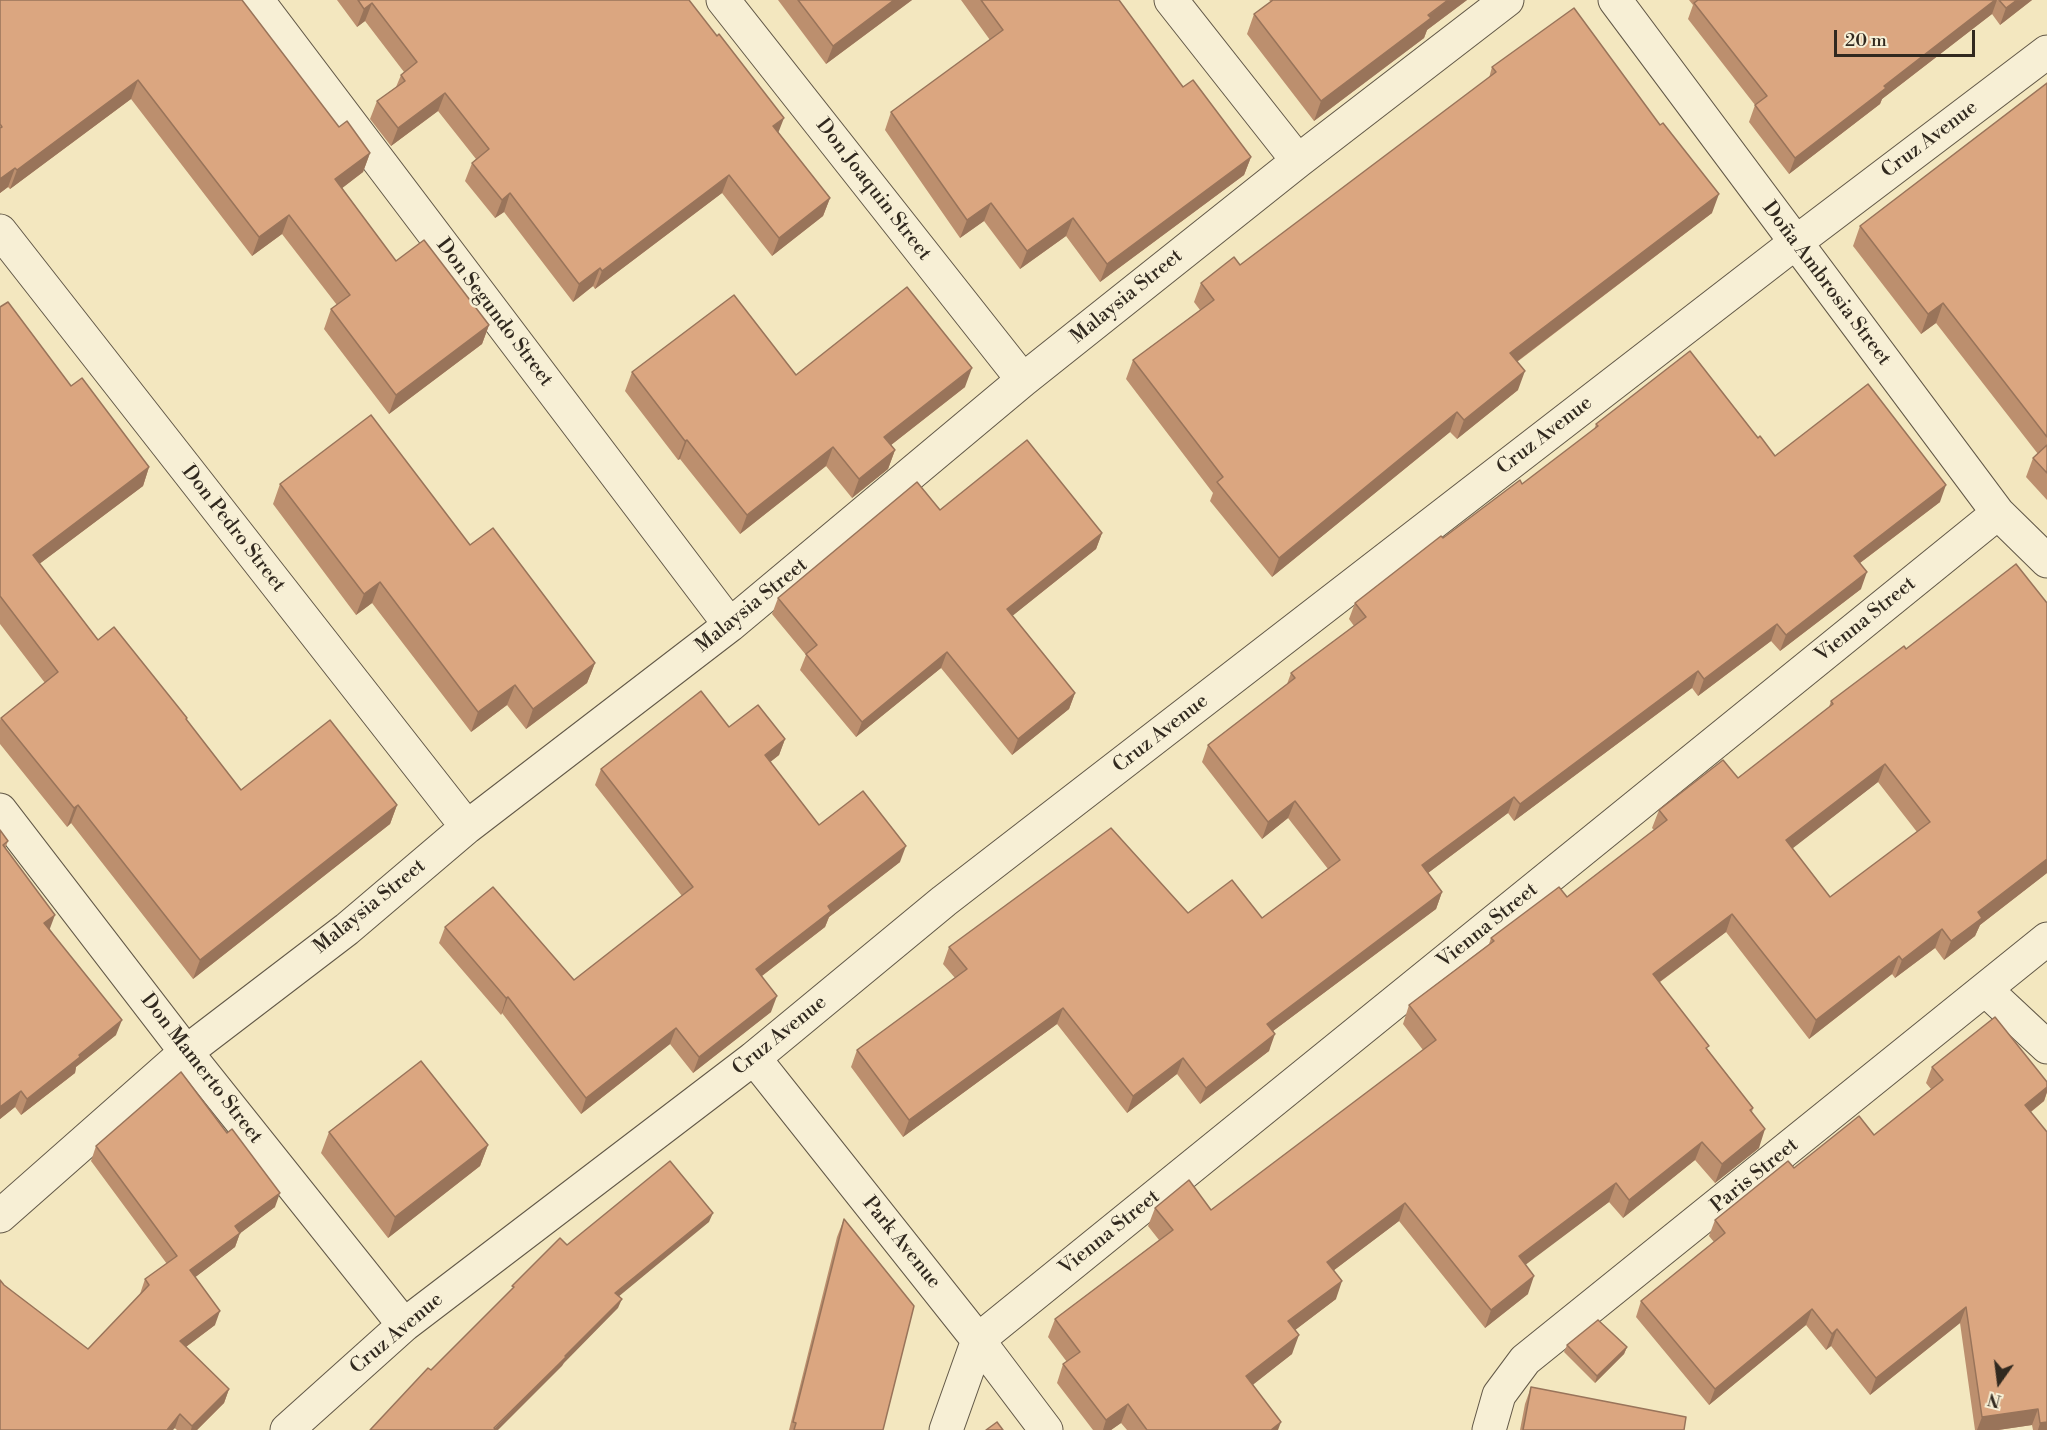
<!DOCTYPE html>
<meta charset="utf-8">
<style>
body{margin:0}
#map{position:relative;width:2047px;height:1430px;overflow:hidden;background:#f3e7bf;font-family:"Libre Bodoni",serif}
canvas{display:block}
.north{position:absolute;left:1969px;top:1352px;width:60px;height:60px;-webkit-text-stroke:4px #f7efd5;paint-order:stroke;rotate:194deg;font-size:16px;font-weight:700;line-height:24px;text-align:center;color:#31291f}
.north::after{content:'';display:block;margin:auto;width:21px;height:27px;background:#31291f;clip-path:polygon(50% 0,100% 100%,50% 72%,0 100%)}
.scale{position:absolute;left:1834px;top:30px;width:141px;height:27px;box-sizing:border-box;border:3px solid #31291f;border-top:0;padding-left:8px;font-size:18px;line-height:21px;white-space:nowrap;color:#31291f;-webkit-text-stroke:4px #f7efd5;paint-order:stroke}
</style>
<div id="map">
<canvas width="2047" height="1430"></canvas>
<div class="north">N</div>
<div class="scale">20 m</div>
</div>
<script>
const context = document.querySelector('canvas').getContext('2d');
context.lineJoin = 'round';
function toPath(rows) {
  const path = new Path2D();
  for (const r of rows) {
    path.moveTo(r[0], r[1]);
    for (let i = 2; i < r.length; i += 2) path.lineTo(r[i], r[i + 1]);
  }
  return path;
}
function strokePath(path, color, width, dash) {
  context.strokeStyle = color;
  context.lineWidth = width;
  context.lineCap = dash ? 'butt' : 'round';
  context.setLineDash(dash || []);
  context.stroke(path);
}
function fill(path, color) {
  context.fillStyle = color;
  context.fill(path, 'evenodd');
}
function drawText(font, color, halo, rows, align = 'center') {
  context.font = font + ' "Libre Bodoni",serif';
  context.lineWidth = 5;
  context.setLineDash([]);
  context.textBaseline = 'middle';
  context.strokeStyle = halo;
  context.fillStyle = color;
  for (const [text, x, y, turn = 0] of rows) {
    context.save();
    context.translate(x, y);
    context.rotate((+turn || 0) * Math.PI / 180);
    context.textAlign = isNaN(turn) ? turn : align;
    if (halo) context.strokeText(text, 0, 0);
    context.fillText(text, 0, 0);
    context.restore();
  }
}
const minor = toPath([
 [257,0,730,625],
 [723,0,1023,380],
 [1171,0,1298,161],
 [1615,0,1998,513,2047,561],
 [0,231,467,827],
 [0,810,186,1052,404,1325],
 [1986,990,2047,1047],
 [754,1058,978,1340,1046,1430],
 [0,1216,186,1052,347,929,467,827,730,625,1023,380,1298,161,1507,0],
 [287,1430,404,1325,754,1058,944,901,1795,243,2047,52],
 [946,1430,978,1340,1998,513],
 [1489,1430,1499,1395,1525,1360,2047,939]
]);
const wall = toPath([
 [0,0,339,127,370,153,363,172,342,188,396,261,489,325,482,344,389,414,324,329,331,309,337,305,282,234,252,256,131,99,10,189,8,187,0,193],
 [337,0,689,0,779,133,830,198,823,216,772,256,722,193,595,289,593,286,573,302,504,212,495,218,465,181,472,163,476,159,438,111,391,146,370,119,377,101,396,87,401,75,404,72,365,21,357,27],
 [778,0,912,0,826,64],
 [961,0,1119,0,1183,87,1251,157,1244,175,1100,282,1066,236,1020,269,984,221,960,238,885,130,891,112,990,40],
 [1269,0,1467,0,1427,30,1424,38,1314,121,1247,34,1254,14,1271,2],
 [1689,0,2032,0,2000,25,1992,14,1882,99,1880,104,1789,174,1749,122,1755,105,1688,19,1693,5],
 [1492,67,1712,213,1517,362,1518,390,1457,439,1450,432,1272,577,1210,501,1213,493,1126,379,1133,360,1200,310,1194,302,1201,283,1240,265,1489,78],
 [2047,83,2047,500,2026,477,2033,458,2038,454,1936,323,1921,334,1853,246,1860,226],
 [0,307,71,386,149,467,143,486,39,564,98,640,186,720,241,790,397,805,390,824,193,979,71,823,67,827,0,744,0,720,1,718,45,683,0,624],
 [632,372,796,375,965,387,891,445,895,450,888,469,852,498,826,466,740,534,680,459,678,460,625,391],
 [1596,424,1758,438,1775,456,1940,502,1860,563,1861,589,1780,651,1771,641,1698,696,1692,688,1514,821,1508,813,1428,873,1442,892,1436,909,1273,1031,1269,1051,1200,1104,1177,1074,1127,1113,1057,1024,903,1137,851,1067,857,1050,955,978,943,964,949,947,1188,913,1262,918,1328,869,1288,818,1262,839,1202,762,1208,745,1287,684,1291,673,1354,626,1349,619,1355,603,1443,538,1522,484,1594,430],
 [280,484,470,545,595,663,587,683,526,729,507,705,471,732,372,603,356,615,273,504],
 [1102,533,1096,549,1012,616,1075,693,1069,709,1012,755,941,668,856,737,800,670,806,655,772,614,778,598],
 [2047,603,2047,873,1980,925,1975,936,1944,960,1935,948,1895,978,1892,974,1809,1039,1726,932,1660,982,1708,1050,1753,1108,1752,1112,1759,1148,1715,1183,1695,1160,1623,1218,1609,1202,1525,1264,1528,1294,1485,1328,1399,1221,1334,1270,1336,1299,1295,1330,1292,1354,1253,1384,1278,1430,1127,1430,1121,1423,1111,1430,1093,1430,1057,1383,1063,1364,1067,1362,1048,1337,1055,1319,1159,1240,1148,1226,1155,1208,1211,1210,1423,1050,1403,1024,1409,1005,1489,944,1491,938,1567,897,1654,830,1652,828,1659,810,1738,778,1829,707,1831,701,1906,649],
 [1878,782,1917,832,1830,897,1792,848],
 [729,727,785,739,779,755,770,762,819,825,900,862,829,917,825,927,762,976,771,1012,693,1073,670,1044,581,1114,502,1013,501,1015,439,943,445,927,574,980,682,896,595,785,601,769],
 [0,830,8,841,5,849,50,929,116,1035,76,1067,75,1073,21,1115,15,1107,0,1119],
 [1932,1067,2047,1082,2047,1092,2044,1101,2031,1112,2047,1430,2033,1430,2032,1425,1998,1430,1975,1430,1960,1323,1870,1395,1831,1346,1826,1350,1806,1325,1709,1405,1636,1317,1641,1301,1714,1242,1709,1236,1715,1220,1794,1168,1874,1135,1931,1089,1926,1083],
 [329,1132,488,1145,480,1166,388,1238,321,1153],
 [96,1146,275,1207,240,1233,235,1247,195,1277,215,1325,186,1347,229,1389,224,1403,197,1430,177,1430,4,1285,88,1349,141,1295,140,1294,145,1279,167,1264,91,1161],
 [844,1219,883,1430,789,1430,837,1237],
 [1567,1345,1627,1347,1624,1354,1595,1383,1564,1352],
 [1531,1387,1684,1430,1520,1430,1525,1404]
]);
const shadedWall = toPath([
 [894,0,912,0,826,64,833,46],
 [1448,0,1467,0,1427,30,1424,38,1314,121,1321,101],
 [1995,0,1997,0,1992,14,1882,99,1880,104,1789,174,1795,158,1884,86],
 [2017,0,2032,0,2000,25,2006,8],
 [372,3,365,21,357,27,364,9],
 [138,80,131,99,10,189,17,170],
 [445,93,438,111,391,146,398,128],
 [784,118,777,136,773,126],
 [370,153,363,172,328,199,335,179],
 [1251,157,1244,175,1100,282,1107,264],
 [15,168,8,187,0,193,0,179],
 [729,175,722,193,595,289,602,271],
 [510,193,504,212,495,218,502,200],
 [1719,194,1712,213,1503,372,1510,353],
 [830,198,823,216,772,256,779,238],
 [991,203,984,221,960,238,967,220],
 [289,215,282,234,252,256,259,237],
 [1073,218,1066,236,1020,269,1027,251],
 [600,268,593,286,573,302,579,284],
 [1943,303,1936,323,1921,334,1928,314],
 [489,325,482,344,389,414,396,395],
 [972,368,965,387,877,456,884,437],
 [1525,371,1518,390,1457,439,1464,420],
 [1457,412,1450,432,1272,577,1279,558],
 [687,440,680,459,678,460,685,441],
 [833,447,826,466,740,534,747,515],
 [895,450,888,469,852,498,859,479],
 [149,467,143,486,26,574,33,555],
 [1946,485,1940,502,1848,572,1854,556],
 [1102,533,1096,549,1001,625,1007,609],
 [1867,572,1861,589,1780,651,1786,635],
 [380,582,372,603,356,615,364,594],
 [1777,624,1771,641,1698,696,1704,679],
 [947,652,941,668,856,737,862,722],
 [595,663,587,683,526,729,533,709],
 [1698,671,1692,688,1514,821,1520,804],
 [515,685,507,705,471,732,478,712],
 [1075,693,1069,709,1012,755,1018,739],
 [785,739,779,755,759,771,765,755],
 [1885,764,1878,782,1779,859,1786,840],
 [1514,797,1508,813,1416,882,1422,865],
 [1295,801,1288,818,1262,839,1268,822],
 [78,805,71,823,67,827,74,808],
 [397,805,390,824,193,979,200,960],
 [906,846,900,862,829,917,825,927,750,985,756,969,828,906],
 [2047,859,2047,873,1980,925,1975,936,1944,960,1951,941,1978,912],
 [1442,892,1436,909,1261,1040,1267,1024],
 [1732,914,1726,932,1646,992,1653,974],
 [55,915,49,931,44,923],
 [1942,929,1935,948,1895,978,1902,960],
 [1899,956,1892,974,1809,1039,1816,1020],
 [777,996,771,1012,693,1073,699,1057],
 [508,997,502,1013,501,1015,506,998],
 [1063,1008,1057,1024,903,1137,909,1120],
 [122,1020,116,1035,76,1067,75,1073,21,1115,27,1099,79,1055],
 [676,1028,670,1044,581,1114,586,1098],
 [1275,1034,1269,1051,1200,1104,1206,1088],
 [1183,1058,1177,1074,1127,1113,1133,1096],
 [2047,1087,2047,1092,2044,1101,2019,1121,2025,1105],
 [21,1091,15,1107,0,1119,0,1107],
 [1765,1129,1759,1148,1715,1183,1722,1164],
 [1702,1142,1695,1160,1623,1218,1629,1200],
 [488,1145,480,1166,388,1238,395,1217],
 [1616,1183,1609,1202,1512,1275,1519,1256],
 [280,1193,275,1207,230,1241,235,1226],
 [1405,1203,1399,1221,1321,1280,1327,1262],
 [713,1213,709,1222,612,1302,615,1293],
 [240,1233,235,1247,185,1285,190,1270],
 [1534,1276,1528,1294,1485,1328,1491,1310],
 [1342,1281,1336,1299,1282,1340,1288,1321],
 [622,1299,618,1308,564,1363,562,1366,498,1430,493,1430,565,1356],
 [1966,1307,1960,1323,1870,1395,1876,1378],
 [1812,1309,1806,1325,1709,1405,1715,1389],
 [220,1311,215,1325,175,1355,180,1341],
 [1837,1329,1831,1346,1826,1350,1832,1334],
 [1299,1335,1292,1354,1240,1395,1246,1376],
 [1627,1347,1624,1354,1595,1383,1597,1376],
 [229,1389,224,1403,197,1430,191,1430,192,1426],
 [1128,1404,1121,1423,1111,1430,1103,1430,1106,1420],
 [2038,1409,2032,1425,1998,1430,1977,1430,1982,1417],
 [180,1414,175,1428,173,1430,167,1430],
 [1281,1422,1278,1430,1271,1430],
 [2047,1422,2047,1430,2038,1430,2040,1423]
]);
const building = toPath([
 [0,0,242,0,339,127,347,121,370,153,335,179,396,261,424,240,489,325,396,395,331,309,350,295,289,215,259,237,138,80,17,170,15,168,0,179,0,128,2,127,0,124,0,0],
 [358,0,689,0,717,36,719,34,784,118,773,126,830,198,779,238,729,175,602,271,600,268,579,284,510,193,502,200,472,163,489,149,445,93,398,128,377,101,405,81,401,75,417,62,372,3,364,9,358,0],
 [798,0,894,0,833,46,798,0],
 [981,0,1119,0,1183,87,1193,80,1251,157,1107,264,1073,218,1027,251,991,203,967,220,891,112,1003,30,981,0],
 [1273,0,1448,0,1428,15,1431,18,1321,101,1254,14,1273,0],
 [1698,0,1995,0,1884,86,1886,88,1795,158,1755,105,1767,96,1694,3,1698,0],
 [1999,0,2017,0,2006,8,1999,0],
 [1574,8,1660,125,1663,123,1719,194,1510,353,1525,371,1464,420,1457,412,1279,558,1217,482,1223,477,1133,360,1214,300,1201,283,1234,257,1240,265,1496,72,1492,67,1574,8],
 [2047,83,2047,437,1943,303,1928,314,1860,226,2047,83],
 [907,287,972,368,884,437,895,450,859,479,833,447,747,515,687,440,685,441,632,372,734,295,796,375,907,287],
 [8,302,71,386,82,378,149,467,33,555,98,640,114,627,187,718,186,719,241,790,330,720,397,805,200,960,78,805,74,808,1,718,58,672,0,596,0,307,8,302],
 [1690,351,1758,438,1760,436,1775,456,1868,384,1946,485,1854,556,1867,572,1786,635,1777,624,1704,679,1698,671,1520,804,1514,797,1422,865,1442,892,1267,1024,1275,1034,1206,1088,1183,1058,1133,1096,1063,1008,909,1120,857,1050,967,969,949,947,1111,828,1188,913,1232,880,1262,918,1340,860,1295,801,1268,822,1208,745,1295,678,1291,673,1366,617,1355,603,1441,536,1443,538,1520,480,1522,484,1598,426,1596,424,1690,351],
 [371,415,470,545,493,528,595,663,533,709,515,685,478,712,380,582,364,594,280,484,371,415],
 [1027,440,1102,533,1007,609,1075,693,1018,739,947,652,862,722,806,654,817,645,778,598,917,482,940,510,1027,440],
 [2047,445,2047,473,2033,458,2047,445],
 [2016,564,2047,603,2047,859,1978,912,1982,918,1951,941,1942,929,1902,960,1899,956,1816,1020,1732,914,1653,974,1709,1046,1706,1048,1753,1108,1750,1110,1765,1129,1722,1164,1702,1142,1629,1200,1616,1183,1519,1256,1534,1276,1491,1310,1405,1203,1327,1262,1342,1281,1288,1321,1299,1335,1246,1376,1281,1422,1271,1430,1147,1430,1128,1404,1106,1420,1063,1364,1080,1352,1055,1319,1173,1230,1155,1208,1189,1180,1211,1210,1436,1040,1409,1005,1494,941,1491,938,1559,887,1567,897,1667,820,1659,810,1723,760,1738,778,1833,704,1831,701,1904,646,1906,649,2016,564],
 [1885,764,1930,822,1830,897,1786,840,1885,764],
 [701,691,729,727,758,705,785,739,765,755,819,825,863,791,906,846,828,906,831,911,756,969,777,996,699,1057,676,1028,586,1098,508,997,506,998,445,927,493,887,574,980,693,887,601,769,701,691],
 [0,830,8,841,3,845,55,915,44,923,122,1020,79,1055,80,1057,27,1099,21,1091,0,1107,0,830],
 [1995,1017,2047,1082,2047,1087,2025,1105,2047,1132,2047,1422,2040,1423,2038,1409,1982,1417,1966,1307,1876,1378,1837,1329,1832,1334,1812,1309,1715,1389,1641,1301,1725,1233,1715,1220,1788,1161,1794,1168,1859,1116,1874,1135,1943,1080,1932,1067,1995,1017],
 [421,1061,488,1145,395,1217,329,1132,421,1061],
 [181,1072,227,1133,232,1129,280,1193,235,1226,240,1233,190,1270,220,1311,180,1341,229,1389,192,1426,180,1414,167,1430,0,1430,0,1280,4,1285,88,1349,149,1285,145,1279,177,1256,96,1146,181,1072],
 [670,1161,713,1213,615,1293,622,1299,565,1356,566,1357,494,1428,496,1430,370,1430,428,1368,431,1370,514,1287,512,1286,560,1238,567,1245,670,1161],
 [844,1219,914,1306,883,1430,794,1430,796,1423,793,1422,844,1219],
 [1598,1320,1627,1347,1597,1376,1567,1345,1598,1320],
 [1531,1387,1686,1417,1684,1430,1523,1430,1531,1387],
 [997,1422,1003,1430,986,1430,997,1422]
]);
const streetNames = [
 ["Cruz Avenue",1930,140,-37],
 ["Don Joaquin Street",873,190,52],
 ["Doña Ambrosia Street",1826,284,53],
 ["Malaysia Street",1127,297,-39],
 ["Don Segundo Street",494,313,53],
 ["Cruz Avenue",1545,436,-38],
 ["Don Pedro Street",233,529,52],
 ["Malaysia Street",752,606,-39],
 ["Vienna Street",1866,620,-39],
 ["Cruz Avenue",1161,734,-38],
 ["Malaysia Street",370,907,-39],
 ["Vienna Street",1488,926,-39],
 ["Cruz Avenue",780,1036,-39],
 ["Don Mamerto Street",201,1069,52],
 ["Paris Street",1755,1176,-39],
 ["Vienna Street",1110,1233,-39],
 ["Park Avenue",901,1243,51],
 ["Cruz Avenue",397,1334,-40]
];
strokePath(minor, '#625847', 35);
strokePath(minor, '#f7efd5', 33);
fill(wall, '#bc8f6e');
fill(shadedWall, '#99745a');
fill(building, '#dba680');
strokePath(building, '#99745a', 1.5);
drawText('20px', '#31291f', '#f7efd5', streetNames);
</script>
